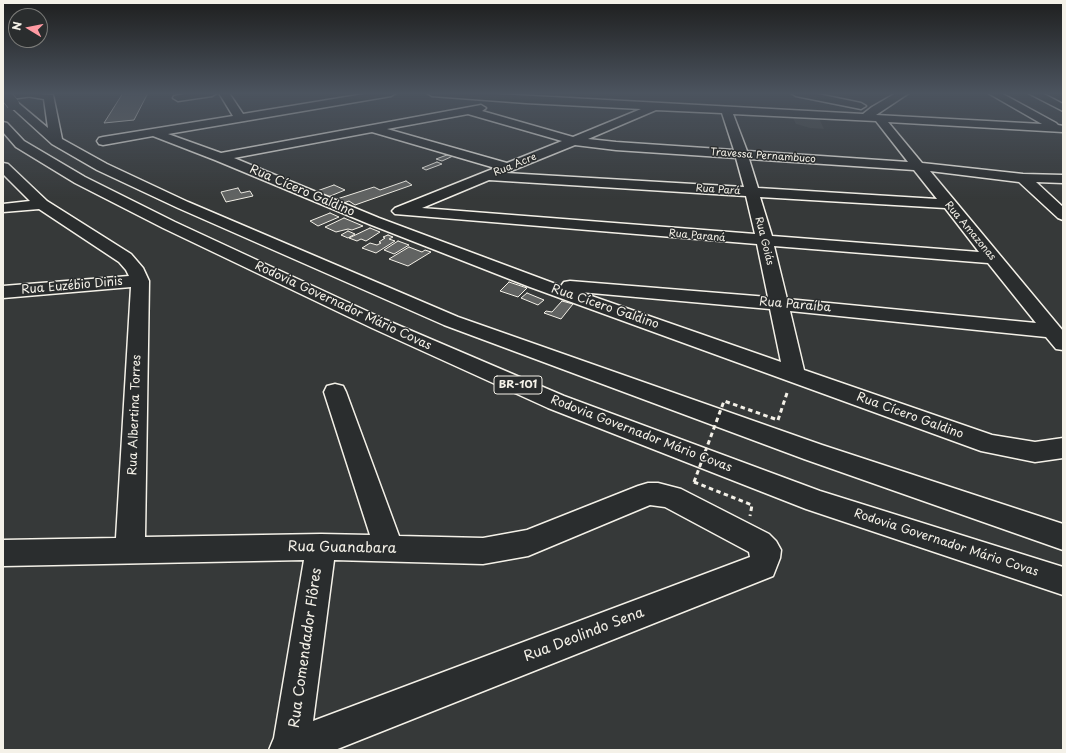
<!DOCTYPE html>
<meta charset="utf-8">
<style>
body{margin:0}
#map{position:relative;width:1066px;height:753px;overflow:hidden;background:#363939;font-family:"Playpen Sans",sans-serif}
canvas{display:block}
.frame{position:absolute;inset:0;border:4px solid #f4f1e8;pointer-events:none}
.north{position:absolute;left:8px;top:8px;width:40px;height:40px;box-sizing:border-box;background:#2a2d2e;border:1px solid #7b7b78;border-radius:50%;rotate:280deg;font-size:11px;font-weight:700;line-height:16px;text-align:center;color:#f4f1e8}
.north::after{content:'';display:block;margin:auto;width:14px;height:18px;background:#ff9aa2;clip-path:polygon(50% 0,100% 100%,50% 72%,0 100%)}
</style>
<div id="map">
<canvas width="1066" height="753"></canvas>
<div class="frame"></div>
<div class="north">N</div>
</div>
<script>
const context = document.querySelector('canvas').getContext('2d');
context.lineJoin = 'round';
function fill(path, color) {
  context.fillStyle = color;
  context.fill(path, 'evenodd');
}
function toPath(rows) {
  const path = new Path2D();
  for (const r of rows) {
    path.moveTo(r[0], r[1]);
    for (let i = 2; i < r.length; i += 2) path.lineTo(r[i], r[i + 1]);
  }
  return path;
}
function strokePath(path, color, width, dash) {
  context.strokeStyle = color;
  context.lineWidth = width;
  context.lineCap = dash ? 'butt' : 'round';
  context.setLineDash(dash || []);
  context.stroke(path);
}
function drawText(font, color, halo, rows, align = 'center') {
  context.font = font + ' "Playpen Sans",sans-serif';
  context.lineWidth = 3;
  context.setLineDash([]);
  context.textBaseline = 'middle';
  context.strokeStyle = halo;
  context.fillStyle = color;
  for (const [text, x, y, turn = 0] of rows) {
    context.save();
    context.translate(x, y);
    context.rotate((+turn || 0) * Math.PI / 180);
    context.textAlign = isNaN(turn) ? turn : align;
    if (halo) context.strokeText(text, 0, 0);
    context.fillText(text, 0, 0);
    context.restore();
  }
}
const built = toPath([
 [791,114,818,116,824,129,810,128,796,124]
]);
const building = toPath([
 [123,93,148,93,134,120,104,123,123,93],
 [447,155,453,156,442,161,436,159,447,155],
 [437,162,442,164,426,170,422,168,437,162],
 [406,181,412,185,355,205,349,201,344,203,337,199,374,187,380,190,406,181],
 [334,185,345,190,328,197,317,191,334,185],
 [238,188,241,193,250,191,253,196,226,202,221,192,238,188],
 [330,213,339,217,318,226,310,221,330,213],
 [344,218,363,226,352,230,348,229,336,232,325,227,344,218],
 [370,228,380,232,366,241,361,239,357,241,349,238,370,228],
 [348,231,355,234,348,238,341,235,348,231],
 [388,235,393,237,389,239,395,241,376,253,362,248,370,243,377,245,381,243,379,242,385,238,383,237,388,235],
 [398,241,409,245,394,254,384,250,398,241],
 [409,247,422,252,425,250,431,252,408,266,389,259,409,247],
 [509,282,527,288,518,297,500,291,509,282],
 [527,293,544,300,538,305,521,298,527,293],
 [562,301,573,304,561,319,544,313,546,311,552,312,562,301]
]);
const path = toPath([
 [778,420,788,390],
 [694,482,752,505,750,516]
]);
const minor = toPath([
 [189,93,217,93,212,96,178,101,173,98,174,96,189,93],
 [219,93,229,93,243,114,370,93,396,93,391,96,168,134,221,153,481,105,486,108,482,111,573,137,641,109,526,103,432,96,427,93,478,93,863,114,872,107,896,93,909,93,876,115,1042,124,988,93,1001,93,1056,123,1058,125,1063,126,1063,132,888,122,922,163,1023,174,1063,175,1063,183,1036,182,1063,207,1063,220,1058,218,1019,182,930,171,1063,331,1063,350,1056,349,1046,337,790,311,804,370,992,435,1035,442,1063,438,1063,458,1035,462,981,451,530,287,369,224,215,160,153,136,103,145,99,144,97,141,99,138,103,137,233,116,219,93],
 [656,110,722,113,734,150,616,142,588,139,656,110],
 [468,114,562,141,507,163,387,129,468,114],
 [733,114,876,121,908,162,747,151,733,114],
 [372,132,495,168,395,208,392,211,395,214,757,244,768,297,570,281,564,282,561,286,379,218,234,158,372,132],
 [575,145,616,150,736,158,744,187,506,173,575,145],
 [749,159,914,170,937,199,758,188,749,159],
 [489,180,746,196,755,234,422,208,489,180],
 [760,197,945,208,979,252,772,236,760,197],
 [774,246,988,263,1036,323,787,299,774,246],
 [580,292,770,309,781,362,580,292],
 [791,93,813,93,861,103,866,106,861,109,796,96,791,93],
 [1028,93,1042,93,1063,104,1063,111,1028,93],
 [3,163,8,164,47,201,131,254,143,268,149,281,145,537,321,534,370,535,324,392,327,386,335,384,343,386,346,392,399,536,483,538,527,530,638,486,648,483,658,483,681,489,769,534,776,541,781,550,780,558,773,576,335,750,269,750,274,738,304,560,3,566,3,540,116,538,131,287,3,298,3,286,129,276,126,270,119,262,39,209,3,212,3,204,30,201,3,174,3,163],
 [650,505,665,507,749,552,750,557,313,721,334,560,483,564,528,556,650,505]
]);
const major = toPath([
 [38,93,33,96,3,100,3,94,38,93]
]);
const highway = toPath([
 [25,93,53,95,62,139,107,164,188,202,458,317,822,445,1063,524,1063,550,804,459,444,325,178,208,97,170,52,144,8,104,13,101,17,102,48,128,44,99,26,96,25,93],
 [3,122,7,123,24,141,85,177,175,222,386,320,564,396,820,491,1063,567,1063,595,806,509,548,408,372,328,163,228,75,183,16,147,3,132,3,122]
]);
const pathBridge = toPath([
 [694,482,724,401,778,420]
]);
const highwayBridge = toPath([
 [4,93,13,104]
]);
const farStreetnames = [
 ["Travessa Pernambuco",763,156,4],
 ["Rua Acre",515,165,-22],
 ["Rua Pará",718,190,4],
 ["Rua Amazonas",970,231,50],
 ["Rua Paraná",697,236,5],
 ["Rua Goiás",764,241,76]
];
const shields = [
 [518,385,48]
];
const shieldNames = [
 ["BR-101",518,385]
];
const streetNames = [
 ["Rua Cícero Galdino",302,191,23],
 ["Rua Euzébio Dinis",72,286,-5],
 ["Rua Paraíba",795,305,5],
 ["Rodovia Governador Mário Covas",343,306,25],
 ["Rua Cícero Galdino",605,307,19],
 ["Rua Albertina Torres",135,415,-88],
 ["Rua Cícero Galdino",910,416,20],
 ["Rodovia Governador Mário Covas",641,434,21],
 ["Rodovia Governador Mário Covas",946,543,18]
];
const nearStreetnames = [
 ["Rua Guanabara",342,548,1],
 ["Rua Deolindo Sena",584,635,-21],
 ["Rua Comendador Flôres",306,648,-82]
];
fill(built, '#434645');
fill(building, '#616362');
strokePath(building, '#f4f1e8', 1);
strokePath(minor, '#f4f1e8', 3);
strokePath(major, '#f4f1e8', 3);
strokePath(highway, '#f4f1e8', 3);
strokePath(path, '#f4f1e8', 3, [4.5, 3.5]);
fill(minor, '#2a2d2e');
fill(major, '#2a2d2e');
fill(highway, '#2a2d2e');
strokePath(highwayBridge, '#f4f1e8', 13, []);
strokePath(pathBridge, '#f4f1e8', 3, [4.5, 3.5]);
strokePath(highwayBridge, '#2a2d2e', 12);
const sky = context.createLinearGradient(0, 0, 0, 199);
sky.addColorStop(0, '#1e1f1f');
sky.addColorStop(0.47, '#4c545f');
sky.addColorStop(1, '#4c545f00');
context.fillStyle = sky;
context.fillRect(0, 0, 1066, 199);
drawText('10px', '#f4f1e8', '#2a2d2e', farStreetnames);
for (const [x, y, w] of shields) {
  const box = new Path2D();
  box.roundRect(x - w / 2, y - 9, w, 18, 3);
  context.fillStyle = '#2a2d2e';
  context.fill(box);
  strokePath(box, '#f4f1e8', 1);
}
drawText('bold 11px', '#f4f1e8', null, shieldNames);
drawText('12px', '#f4f1e8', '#2a2d2e', streetNames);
drawText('14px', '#f4f1e8', '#2a2d2e', nearStreetnames);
</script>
